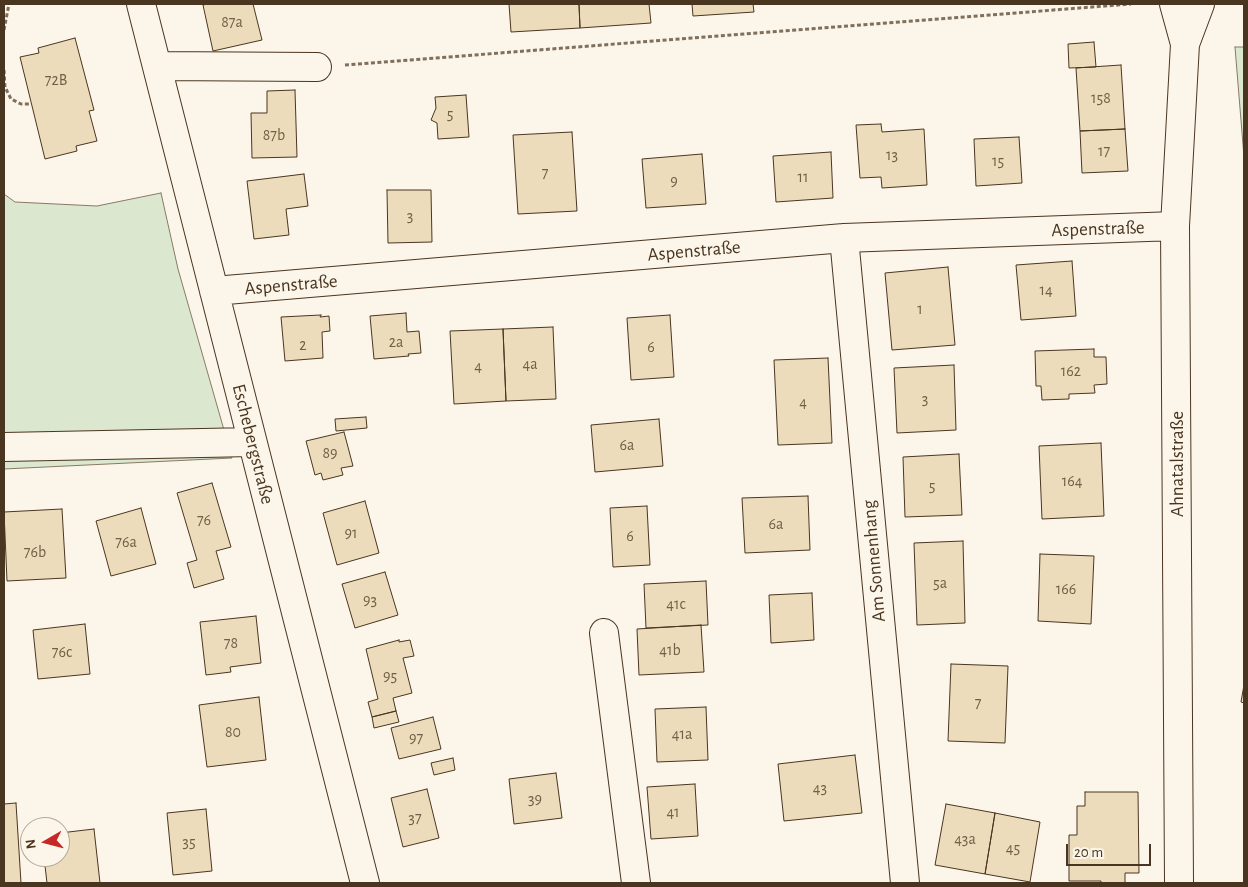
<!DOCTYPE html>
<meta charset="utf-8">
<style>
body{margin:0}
#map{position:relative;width:1248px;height:887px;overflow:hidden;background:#fbf6e9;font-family:"Alegreya Sans",sans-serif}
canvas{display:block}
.frame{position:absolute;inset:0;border:5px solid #4a3520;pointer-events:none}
.north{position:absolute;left:20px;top:817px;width:50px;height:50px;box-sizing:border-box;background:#fbf6e9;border:1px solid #b4a999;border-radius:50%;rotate:262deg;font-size:14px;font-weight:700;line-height:20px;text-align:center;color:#4a3520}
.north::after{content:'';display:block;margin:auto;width:18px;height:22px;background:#c62828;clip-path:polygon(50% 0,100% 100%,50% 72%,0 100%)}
.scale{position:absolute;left:1066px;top:844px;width:85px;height:22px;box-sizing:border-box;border:2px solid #4a3520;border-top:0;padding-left:6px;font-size:15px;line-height:18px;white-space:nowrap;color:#4a3520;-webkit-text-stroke:4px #fbf6e9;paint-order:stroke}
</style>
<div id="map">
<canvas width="1248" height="887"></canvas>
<div class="frame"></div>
<div class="north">N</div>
<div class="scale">20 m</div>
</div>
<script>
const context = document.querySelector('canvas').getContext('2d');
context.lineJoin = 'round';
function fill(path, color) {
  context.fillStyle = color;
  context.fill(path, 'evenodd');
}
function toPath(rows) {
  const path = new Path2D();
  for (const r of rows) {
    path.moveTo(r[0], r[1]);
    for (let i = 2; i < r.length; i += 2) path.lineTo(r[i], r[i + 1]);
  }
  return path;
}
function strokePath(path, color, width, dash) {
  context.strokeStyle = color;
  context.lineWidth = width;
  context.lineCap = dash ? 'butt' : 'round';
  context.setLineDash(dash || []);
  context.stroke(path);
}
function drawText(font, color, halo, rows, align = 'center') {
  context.font = font + ' "Alegreya Sans",sans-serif';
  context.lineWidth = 4;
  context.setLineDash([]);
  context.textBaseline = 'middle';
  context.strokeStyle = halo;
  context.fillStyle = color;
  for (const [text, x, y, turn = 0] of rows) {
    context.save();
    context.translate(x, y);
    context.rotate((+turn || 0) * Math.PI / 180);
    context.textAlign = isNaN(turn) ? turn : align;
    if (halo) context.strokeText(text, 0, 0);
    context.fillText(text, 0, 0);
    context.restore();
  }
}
const green = toPath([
 [1235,47,1244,47,1244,157,1235,47],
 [161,193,178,269,232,458,4,469,4,194,15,202,97,206,161,193]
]);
const building = toPath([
 [207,4,253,4,262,40,213,51,203,5,207,4],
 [509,4,579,4,580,28,511,32,509,4],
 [579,4,649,4,651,23,580,28,579,4],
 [692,4,753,4,754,12,693,16,692,4],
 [75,38,94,110,89,111,97,141,76,146,77,151,45,159,20,57,39,53,38,48,75,38],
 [1094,42,1096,67,1069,68,1068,44,1094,42],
 [1121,65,1125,129,1080,131,1076,68,1121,65],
 [295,90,297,157,252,158,251,113,267,113,267,91,295,90],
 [466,95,469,137,438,139,437,123,431,120,436,108,435,97,466,95],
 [881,124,882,132,924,129,927,185,882,188,881,177,860,178,856,125,881,124],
 [1125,129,1128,171,1082,173,1080,131,1125,129],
 [572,132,577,211,518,214,513,135,572,132],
 [1019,137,1022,183,976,186,974,139,1019,137],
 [831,152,833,198,776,202,773,156,831,152],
 [702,154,706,204,646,208,642,159,702,154],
 [304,174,308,206,286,209,289,235,254,239,247,181,304,174],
 [387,190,431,190,432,242,388,243,387,190],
 [1072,261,1076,316,1021,320,1016,265,1072,261],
 [948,267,955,345,892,350,885,273,948,267],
 [406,313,407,332,419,331,421,353,408,354,409,356,374,359,370,316,406,313],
 [321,315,320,317,329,316,330,331,322,332,323,358,285,361,281,317,321,315],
 [670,315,674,377,631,380,627,318,670,315],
 [553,327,556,399,506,401,503,329,553,327],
 [503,329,506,401,454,404,450,331,503,329],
 [1094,349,1094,357,1106,357,1107,384,1094,385,1095,393,1069,394,1069,399,1042,400,1041,386,1036,386,1035,351,1094,349],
 [828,358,832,443,778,445,774,360,828,358],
 [954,365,956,430,897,433,894,368,954,365],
 [366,417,367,428,336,431,335,419,366,417],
 [659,419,663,466,595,472,591,425,659,419],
 [344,432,353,466,341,468,343,475,323,480,321,473,315,475,306,441,344,432],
 [1101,443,1104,516,1042,519,1039,446,1101,443],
 [959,454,962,515,905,517,903,457,959,454],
 [212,483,231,547,216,551,224,579,194,588,187,563,197,560,177,493,212,483],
 [808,496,810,550,745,553,742,498,808,496],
 [365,501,379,553,337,565,323,513,365,501],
 [647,506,650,565,613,567,610,508,647,506],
 [141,508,156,564,111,576,96,521,141,508],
 [62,509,66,578,7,581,4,512,62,509],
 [963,541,965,623,917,625,914,543,963,541],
 [1040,554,1094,556,1091,624,1038,621,1040,554],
 [385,572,398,615,355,628,342,584,385,572],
 [706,581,708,625,646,628,644,584,706,581],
 [812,593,814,640,771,643,769,595,812,593],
 [256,616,261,663,230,667,231,672,206,675,200,622,256,616],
 [85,624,90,674,38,679,33,630,85,624],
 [701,625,704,672,639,675,637,629,701,625],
 [399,640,399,642,410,640,414,656,403,658,412,693,393,698,396,711,372,717,368,702,378,699,366,649,399,640],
 [951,664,1008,666,1005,743,948,741,951,664],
 [1244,685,1244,703,1241,702,1244,685],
 [259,697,266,760,207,767,199,705,259,697],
 [706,707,708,760,657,762,655,709,706,707],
 [396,711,399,722,374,728,372,717,396,711],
 [433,717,441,749,399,759,391,728,433,717],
 [855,755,862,813,784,821,778,764,855,755],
 [453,758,455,770,434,775,431,763,453,758],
 [556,773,562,818,514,824,509,779,556,773],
 [695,784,698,836,651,839,647,787,695,784],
 [427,789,439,838,403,847,391,798,427,789],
 [1085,792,1138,792,1139,873,1125,873,1125,883,1101,883,1101,881,1069,881,1069,835,1077,835,1077,806,1085,806,1085,792],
 [16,803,21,883,4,883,4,804,16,803],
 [946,804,995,813,985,874,935,865,946,804],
 [206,809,212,871,173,875,167,813,206,809],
 [995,813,1040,822,1030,882,985,874,995,813],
 [94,829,100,883,47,883,44,857,60,857,60,833,94,829]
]);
const path = toPath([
 [4,30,9,4],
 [345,65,1131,4],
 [4,70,5,87,11,99,21,104,31,104]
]);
const minor = toPath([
 [141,4,365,883],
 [1174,4,1185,44,1175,226,1179,883],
 [1185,44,1200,4],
 [157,66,317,67],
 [844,238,905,883],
 [214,291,844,238,1175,226],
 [4,447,252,442],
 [604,633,636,883]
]);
const numberNames = [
 ["87a",232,22],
 ["72B",56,80],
 ["158",1101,98],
 ["5",450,114],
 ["87b",274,135],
 ["17",1104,151],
 ["13",892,155],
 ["15",998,161],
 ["7",545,173],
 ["11",803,177],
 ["9",674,181],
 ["3",410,216],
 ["14",1046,290],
 ["1",920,309],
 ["2a",396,342],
 ["2",303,345],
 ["6",651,347],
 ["4a",530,364],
 ["4",478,366],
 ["162",1071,371],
 ["3",925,399],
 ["4",803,402],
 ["6a",627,445],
 ["89",330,453],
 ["164",1072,481],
 ["5",932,486],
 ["76",204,520],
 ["6a",776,524],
 ["91",351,533],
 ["6",630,536],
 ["76a",126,542],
 ["76b",35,552],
 ["5a",940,583],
 ["166",1066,589],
 ["93",370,600],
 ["41c",676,604],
 ["78",231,643],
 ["41b",670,650],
 ["76c",62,652],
 ["95",390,676],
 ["7",978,703],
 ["80",233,732],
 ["41a",682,734],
 ["97",416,738],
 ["43",820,788],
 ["39",535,799],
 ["41",673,812],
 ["37",415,818],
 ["43a",965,839],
 ["35",189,842],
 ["45",1013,848]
];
const streetNames = [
 ["Aspenstraße",1098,229,-2],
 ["Aspenstraße",694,251,-5],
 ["Aspenstraße",291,285,-5],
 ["Eschebergstraße",253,444,76],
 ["Ahnatalstraße",1177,464,-90],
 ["Am Sonnenhang",874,561,-95]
];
fill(green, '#dce7d0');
strokePath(green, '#887966', 1);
fill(building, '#ecdcbc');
strokePath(building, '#4a3520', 1);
strokePath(minor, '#4a3520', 30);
strokePath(path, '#7f6f5c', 3, [4, 2.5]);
strokePath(minor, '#fbf6e9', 28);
drawText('16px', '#725f47', null, numberNames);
drawText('19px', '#4a3520', '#fbf6e9', streetNames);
</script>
